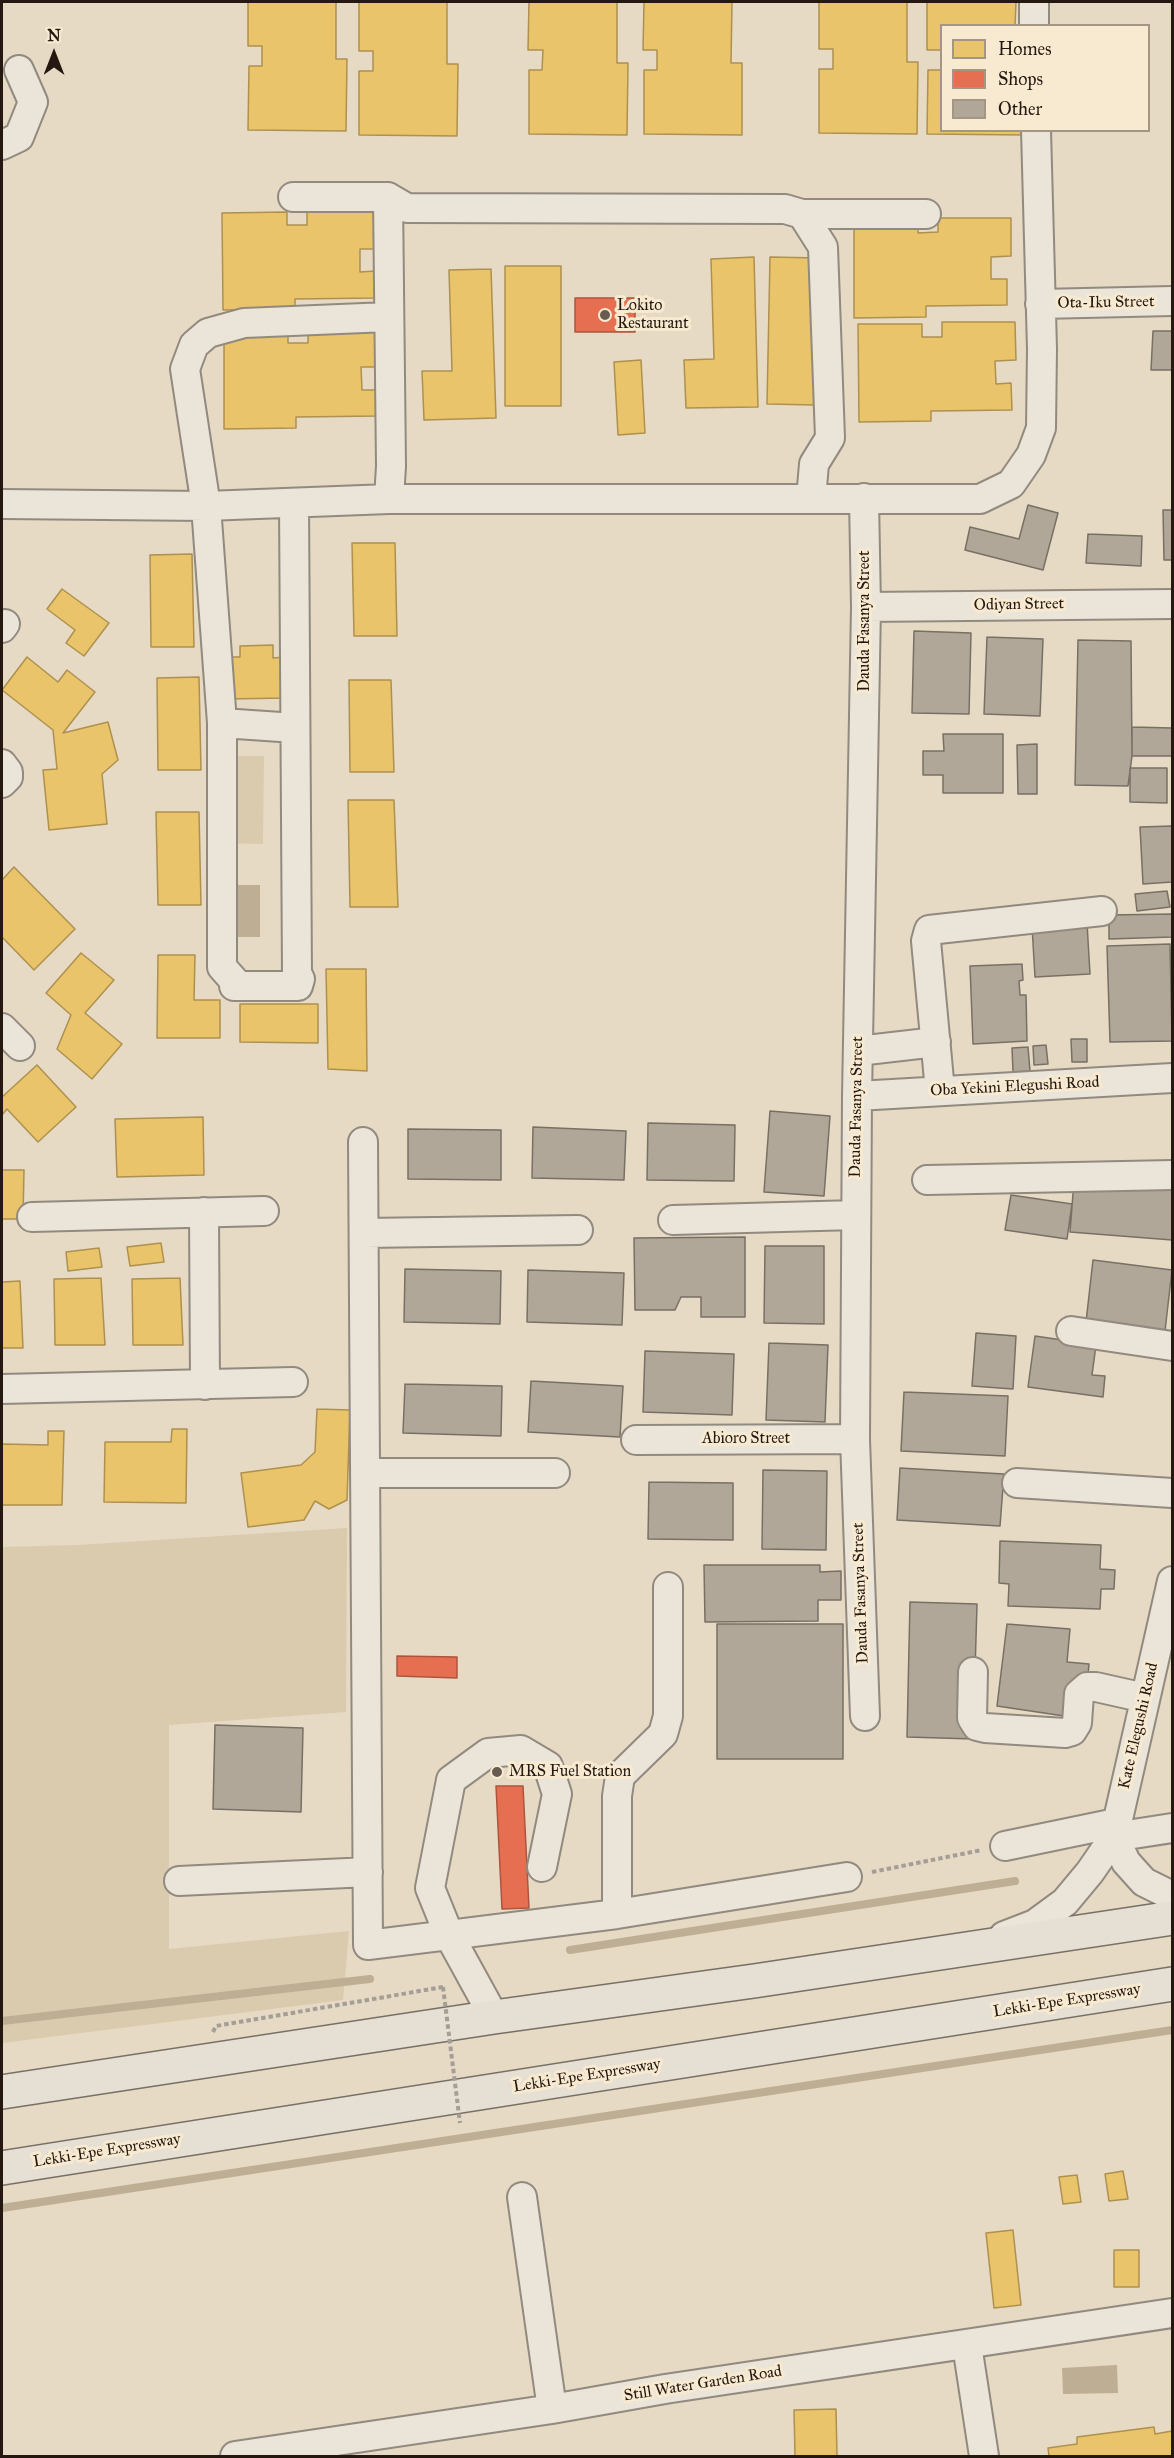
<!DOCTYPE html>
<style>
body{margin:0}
#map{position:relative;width:1174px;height:2458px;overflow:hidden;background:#e6dac5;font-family:"IM FELL Great Primer",serif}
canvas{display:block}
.frame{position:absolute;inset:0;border:3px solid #241811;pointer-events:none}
.legend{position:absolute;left:940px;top:24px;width:210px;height:108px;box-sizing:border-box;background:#f8ead0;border:2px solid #a39684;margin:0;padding:8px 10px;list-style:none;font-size:18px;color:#241811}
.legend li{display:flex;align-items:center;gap:12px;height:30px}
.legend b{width:30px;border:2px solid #a39684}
.north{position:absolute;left:24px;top:24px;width:60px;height:60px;-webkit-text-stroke:4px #f8ead0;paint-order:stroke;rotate:0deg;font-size:16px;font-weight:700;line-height:24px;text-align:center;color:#241811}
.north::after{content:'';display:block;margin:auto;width:21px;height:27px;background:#241811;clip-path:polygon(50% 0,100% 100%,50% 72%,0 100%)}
</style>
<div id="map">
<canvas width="1174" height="2458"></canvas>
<div class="frame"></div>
<ul class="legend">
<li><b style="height:16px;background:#e9c46a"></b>Homes</li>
<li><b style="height:16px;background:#e76f51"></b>Shops</li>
<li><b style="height:16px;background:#b0a798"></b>Other</li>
</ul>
<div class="north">N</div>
</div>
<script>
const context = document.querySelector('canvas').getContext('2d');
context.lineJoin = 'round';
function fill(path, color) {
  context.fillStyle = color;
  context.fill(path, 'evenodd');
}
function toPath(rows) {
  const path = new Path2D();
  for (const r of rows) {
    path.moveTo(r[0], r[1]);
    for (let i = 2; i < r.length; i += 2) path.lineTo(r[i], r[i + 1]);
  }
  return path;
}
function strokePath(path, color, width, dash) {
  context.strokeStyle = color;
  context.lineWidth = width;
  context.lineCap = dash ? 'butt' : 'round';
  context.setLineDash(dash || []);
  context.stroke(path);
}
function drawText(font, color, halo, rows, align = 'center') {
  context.font = font + ' "IM FELL Great Primer",serif';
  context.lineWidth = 6;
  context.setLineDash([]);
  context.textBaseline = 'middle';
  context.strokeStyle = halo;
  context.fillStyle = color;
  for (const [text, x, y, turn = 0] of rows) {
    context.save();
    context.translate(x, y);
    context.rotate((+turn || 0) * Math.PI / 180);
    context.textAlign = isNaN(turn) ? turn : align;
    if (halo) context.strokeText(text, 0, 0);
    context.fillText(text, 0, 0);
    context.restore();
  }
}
const green = toPath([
 [220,756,264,756,263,844,220,843],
 [347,1528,346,1712,169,1725,169,1949,349,1931,343,2000,2,2043,2,1547,78,1545]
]);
const water = toPath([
 [230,885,260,885,260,937,230,937],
 [1117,2365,1118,2393,1063,2394,1062,2368]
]);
const homes = toPath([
 [248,2,336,2,336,59,347,59,346,131,248,130,249,66,262,66,262,46,248,46,248,2],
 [359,2,447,2,447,64,458,64,457,136,359,135,359,71,373,71,373,51,359,51,359,2],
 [529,2,617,2,617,63,628,63,627,135,529,134,529,70,542,70,543,50,528,50,529,2],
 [644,2,732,2,731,63,742,63,742,135,644,134,644,70,657,70,657,50,643,50,644,2],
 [819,2,907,2,907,62,918,62,917,134,819,133,819,69,833,69,833,49,819,49,819,2],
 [927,2,1016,2,1015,26,942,26,942,130,1026,130,1026,135,927,134,928,70,941,70,941,50,927,50,927,2],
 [380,210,380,249,360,249,360,272,375,271,376,298,295,299,295,309,223,310,222,213,287,212,287,225,307,225,307,211,380,210],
 [938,218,1011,218,1011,256,991,257,991,279,1007,279,1007,305,926,306,926,317,854,318,854,220,918,220,918,233,938,232,938,218],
 [754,257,758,407,686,408,684,360,714,359,711,259,754,257],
 [770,257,819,258,816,405,767,404,770,257],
 [505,266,561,266,561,406,505,406,505,266],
 [491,269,496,418,424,420,422,371,452,371,449,270,491,269],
 [942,322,1015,322,1016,360,995,361,996,384,1011,383,1012,410,931,411,931,421,859,422,858,324,922,324,922,337,942,337,942,322],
 [308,329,381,329,381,367,361,367,362,390,377,390,377,416,296,417,296,428,224,429,224,331,288,330,288,343,308,343,308,329],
 [641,360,645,433,618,435,614,362,641,360],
 [352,543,395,543,397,636,354,636,352,543],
 [192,554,194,647,151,647,150,555,192,554],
 [62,589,109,623,84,656,66,643,75,630,47,609,62,589],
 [273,645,273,658,285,657,286,698,227,699,226,657,240,657,240,646,273,645],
 [27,657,58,682,67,670,95,692,63,733,108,722,118,760,102,774,107,824,49,830,43,770,57,769,53,730,2,690,27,657],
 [199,677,201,770,158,770,157,678,199,677],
 [349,680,391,680,394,772,350,772,349,680],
 [348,800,394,800,398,907,350,907,348,800],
 [156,812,199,812,201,905,158,905,156,812],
 [14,867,75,929,34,970,2,937,2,880,14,867],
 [81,953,114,980,85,1013,122,1044,92,1079,57,1049,71,1015,46,993,81,953],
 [158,955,195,955,194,1000,220,1000,220,1038,157,1038,158,955],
 [326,969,366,969,367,1071,328,1069,326,969],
 [240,1004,318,1004,318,1043,240,1042,240,1004],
 [37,1065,76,1107,38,1142,7,1109,2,1115,2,1097,37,1065],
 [203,1117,204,1175,117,1177,115,1119,203,1117],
 [2,1170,24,1170,23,1219,2,1219,2,1170],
 [161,1243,164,1262,130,1266,127,1247,161,1243],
 [99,1248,102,1267,68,1271,66,1252,99,1248],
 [101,1278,105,1345,55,1345,54,1279,101,1278],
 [180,1278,183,1345,133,1345,132,1279,180,1278],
 [20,1281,23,1348,2,1348,2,1282,20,1281],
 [317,1409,350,1410,347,1500,329,1509,315,1501,304,1520,248,1527,241,1473,301,1465,315,1452,317,1409],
 [172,1429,187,1429,186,1503,104,1502,105,1442,171,1442,172,1429],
 [48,1431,64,1431,62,1505,2,1505,2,1444,48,1445,48,1431],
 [1123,2171,1128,2199,1109,2201,1105,2174,1123,2171],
 [1077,2175,1081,2202,1063,2204,1059,2177,1077,2175],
 [1013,2230,1021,2305,994,2308,986,2233,1013,2230],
 [1114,2250,1139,2250,1139,2287,1114,2287,1114,2250],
 [836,2409,837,2456,844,2456,795,2456,794,2410,836,2409],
 [1154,2427,1155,2434,1172,2431,1172,2456,1049,2456,1048,2448,1077,2444,1077,2437,1154,2427]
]);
const shops = toPath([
 [575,298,635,298,635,332,575,332,575,298],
 [397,1656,457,1657,457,1678,397,1676,397,1656],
 [496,1786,523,1786,529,1908,502,1909,496,1786]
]);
const stream = toPath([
 [570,1950,1015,1881],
 [2,2021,370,1979],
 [2,2208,1172,2030]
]);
const building = toPath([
 [1153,331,1172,331,1172,370,1151,370,1153,331],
 [1028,505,1058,513,1043,570,965,550,970,527,1019,539,1028,505],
 [1163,510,1172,510,1172,560,1164,560,1163,510],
 [1088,534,1142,536,1141,566,1086,563,1088,534],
 [914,631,971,633,969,714,912,713,914,631],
 [987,637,1043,639,1040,716,984,714,987,637],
 [1078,640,1131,641,1132,756,1128,786,1075,785,1078,640],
 [1132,727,1172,728,1172,756,1132,756,1132,727],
 [943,734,1003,734,1003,793,943,793,943,775,923,775,923,751,944,751,943,734],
 [1037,744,1037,794,1018,794,1017,745,1037,744],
 [1130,768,1167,768,1167,803,1130,802,1130,768],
 [1172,826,1172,882,1143,884,1140,827,1172,826],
 [1167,891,1170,907,1137,911,1135,894,1167,891],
 [1172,914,1172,937,1109,939,1109,915,1172,914],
 [1087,923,1090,974,1035,977,1032,926,1087,923],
 [1170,944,1172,1041,1110,1042,1107,946,1170,944],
 [1022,964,1023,980,1019,981,1020,995,1026,995,1027,1041,973,1044,970,966,1022,964],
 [1071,1039,1087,1039,1087,1062,1072,1062,1071,1039],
 [1046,1045,1048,1064,1034,1065,1033,1046,1046,1045],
 [1028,1047,1030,1071,1013,1072,1012,1048,1028,1047],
 [770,1111,830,1116,824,1196,764,1192,770,1111],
 [648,1123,735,1125,734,1181,647,1180,648,1123],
 [533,1127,626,1131,624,1180,532,1178,533,1127],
 [408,1129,501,1130,501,1180,408,1179,408,1129],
 [1074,1181,1172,1189,1172,1240,1070,1232,1074,1181],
 [1011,1195,1072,1204,1067,1239,1005,1230,1011,1195],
 [745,1237,745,1317,701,1317,701,1297,681,1297,675,1310,635,1310,634,1238,745,1237],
 [765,1246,824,1246,824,1324,764,1323,765,1246],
 [1093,1260,1172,1270,1165,1331,1086,1322,1093,1260],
 [405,1269,501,1271,500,1324,404,1322,405,1269],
 [528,1270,624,1273,622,1325,527,1322,528,1270],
 [976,1333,1016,1336,1013,1389,972,1386,976,1333],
 [1035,1336,1096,1345,1092,1375,1105,1376,1103,1397,1028,1387,1035,1336],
 [769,1343,828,1345,825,1422,766,1420,769,1343],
 [645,1351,734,1354,732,1415,643,1412,645,1351],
 [531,1381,623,1386,620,1437,528,1432,531,1381],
 [405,1384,502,1386,501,1436,403,1433,405,1384],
 [904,1392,1008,1396,1005,1456,901,1451,904,1392],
 [900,1468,1004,1474,1000,1526,897,1520,900,1468],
 [763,1470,827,1471,826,1550,762,1549,763,1470],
 [649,1482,733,1483,733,1540,648,1539,649,1482],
 [1000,1541,1101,1545,1100,1569,1115,1570,1114,1589,1101,1589,1100,1609,1008,1606,1009,1584,999,1583,1000,1541],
 [704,1565,820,1565,820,1572,841,1571,841,1600,818,1600,818,1621,705,1622,704,1565],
 [910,1602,977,1604,973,1739,907,1737,910,1602],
 [717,1624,843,1624,843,1759,717,1759,717,1624],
 [1007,1624,1070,1629,1067,1662,1089,1664,1086,1699,1064,1716,997,1706,1007,1624],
 [215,1725,303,1728,301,1812,213,1809,215,1725]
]);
const path = toPath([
 [872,1872,982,1850],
 [213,2032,216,2026,443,1987]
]);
const minor = toPath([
 [1034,2,1034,26],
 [2,145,19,137,33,102,19,70],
 [293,197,388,197,407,208,785,209,802,214,926,214],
 [388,197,391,466,389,499],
 [802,214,823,247,830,438,814,464,811,499],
 [1040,304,1172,301],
 [864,498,866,607,857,1096,855,1439,865,1716],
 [294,503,297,974,300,979,298,986,234,986,237,984,222,967,222,723,206,506,185,369,194,345,208,333,244,323,388,317],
 [2,504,206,506,389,499,980,499,1011,484,1031,455,1041,428,1042,349,1036,130],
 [866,607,1172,604],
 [2,628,5,624],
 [222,723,295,728],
 [2,764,8,772,8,777,2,783],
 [2,1028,20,1046],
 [858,1051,936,1042],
 [940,1091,926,941,929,930,1102,911],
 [857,1096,1172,1078],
 [363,1142,368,1945,449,1935,494,2017],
 [927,1180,1172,1175],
 [204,1212,205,1385],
 [32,1217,264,1211],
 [673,1220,856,1215],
 [364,1233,578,1230],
 [1071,1331,1172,1346],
 [2,1389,293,1382],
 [636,1440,855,1439],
 [365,1473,555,1473],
 [1017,1483,1172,1493],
 [973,1672,972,1718,977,1726,985,1728,1065,1733,1072,1731,1077,1723,1079,1694,1087,1687,1096,1687,1145,1698],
 [1114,1837,1126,1862,1144,1882,1172,1896],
 [1114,1837,1172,1828],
 [1005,1846,1116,1823],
 [542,1867,557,1794,548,1766,521,1750,488,1753,451,1780,430,1888,449,1935,617,1914,847,1877],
 [179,1881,368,1872],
 [617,1914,617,1796,620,1776,663,1734,668,1716,668,1587],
 [1004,1936,1035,1924,1065,1902,1090,1872,1114,1837,1172,1581],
 [522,2197,552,2409],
 [967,2345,984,2456],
 [235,2456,552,2409,665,2389,1172,2313]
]);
const highway = toPath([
 [2,2092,494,2017,754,1981,1172,1918],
 [2,2168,1172,1984]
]);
const pathBridge = toPath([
 [443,1987,460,2123]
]);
const markers = [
 [605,315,6,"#685c50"],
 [497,1772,6,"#685c50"]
];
const streetNames = [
 ["Ota-Iku Street",1106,303,-1],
 ["Odiyan Street",1019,605,-1],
 ["Dauda Fasanya Street",865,621,-90],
 ["Oba Yekini Elegushi Road",1015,1087,-3],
 ["Dauda Fasanya Street",857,1107,-89],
 ["Abioro Street",746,1439],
 ["Dauda Fasanya Street",861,1593,-92],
 ["Kate Elegushi Road",1139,1726,-77],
 ["Lekki-Epe Expressway",1067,2001,-9],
 ["Lekki-Epe Expressway",587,2076,-9],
 ["Lekki-Epe Expressway",107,2151,-9],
 ["Still Water Garden Road",703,2384,-9]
];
const poiNames = [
 ["Lokito",617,306],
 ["Restaurant",617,324],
 ["MRS Fuel Station",509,1772]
];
fill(green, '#dacaae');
fill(water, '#beae94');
fill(homes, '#e9c46a');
strokePath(homes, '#ae904f', 1.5);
fill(shops, '#e76f51');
strokePath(shops, '#ac553e', 1.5);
strokePath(stream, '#beae94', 8);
fill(building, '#b0a798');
strokePath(building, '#787065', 1.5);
strokePath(minor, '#928a7e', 32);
strokePath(highway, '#787065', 36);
strokePath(path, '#a59e96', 4, [4.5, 3]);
strokePath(minor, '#eae4d9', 28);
strokePath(highway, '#e6dfd3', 33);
strokePath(pathBridge, '#a59e96', 4, [4.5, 3]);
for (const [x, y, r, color] of markers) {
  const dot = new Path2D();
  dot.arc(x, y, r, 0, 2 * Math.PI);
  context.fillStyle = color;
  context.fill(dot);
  strokePath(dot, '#f8ead0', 2);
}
drawText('16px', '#241811', '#f8ead0', streetNames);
drawText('16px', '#241811', '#f8ead0', poiNames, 'left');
</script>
